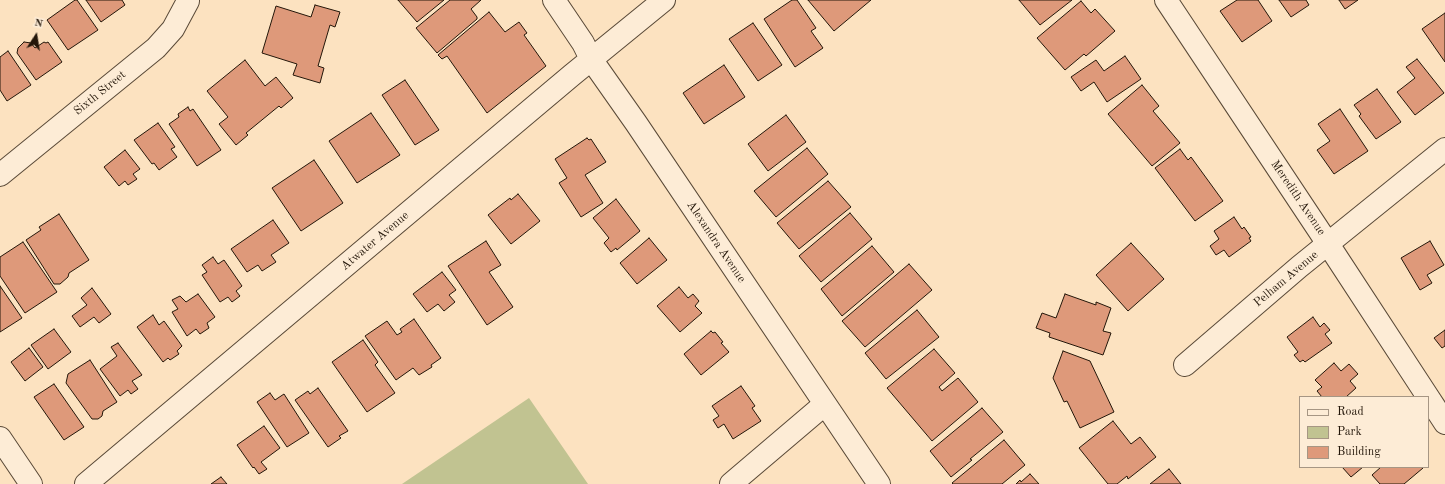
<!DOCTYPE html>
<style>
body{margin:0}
#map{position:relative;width:1445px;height:484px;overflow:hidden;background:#fce2c0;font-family:"Old Standard TT",serif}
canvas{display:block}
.legend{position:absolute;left:1299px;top:396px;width:130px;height:72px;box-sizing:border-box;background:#fdecd6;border:1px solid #a69684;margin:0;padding:5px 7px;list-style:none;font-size:12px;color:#231609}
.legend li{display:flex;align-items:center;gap:8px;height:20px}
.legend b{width:20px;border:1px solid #a69684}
.north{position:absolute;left:16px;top:16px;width:40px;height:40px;-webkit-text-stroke:3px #fdecd6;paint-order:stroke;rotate:12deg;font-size:11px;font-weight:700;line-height:16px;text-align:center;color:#231609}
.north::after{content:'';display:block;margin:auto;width:14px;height:18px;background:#231609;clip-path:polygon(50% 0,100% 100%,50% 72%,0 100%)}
</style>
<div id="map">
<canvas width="1445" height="484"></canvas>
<ul class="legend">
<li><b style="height:5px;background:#fdecd6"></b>Road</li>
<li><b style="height:11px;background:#c1c391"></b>Park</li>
<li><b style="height:11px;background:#de997a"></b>Building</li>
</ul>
<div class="north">N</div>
</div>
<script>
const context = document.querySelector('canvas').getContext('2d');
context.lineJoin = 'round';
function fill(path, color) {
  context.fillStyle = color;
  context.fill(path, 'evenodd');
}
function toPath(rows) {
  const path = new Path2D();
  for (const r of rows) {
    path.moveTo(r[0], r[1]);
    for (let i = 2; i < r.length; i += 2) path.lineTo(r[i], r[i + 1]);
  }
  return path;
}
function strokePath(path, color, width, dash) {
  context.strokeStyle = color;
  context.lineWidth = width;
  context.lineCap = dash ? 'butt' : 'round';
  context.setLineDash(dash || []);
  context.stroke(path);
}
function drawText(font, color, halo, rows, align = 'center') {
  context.font = font + ' "Old Standard TT",serif';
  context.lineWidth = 3;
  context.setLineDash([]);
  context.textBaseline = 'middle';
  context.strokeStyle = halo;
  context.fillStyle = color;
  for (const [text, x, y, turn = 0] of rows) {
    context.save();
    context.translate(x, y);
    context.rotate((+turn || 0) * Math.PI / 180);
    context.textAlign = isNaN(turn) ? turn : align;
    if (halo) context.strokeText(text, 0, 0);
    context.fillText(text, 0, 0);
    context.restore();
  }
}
const green = toPath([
 [529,398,588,484,402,484]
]);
const building = toPath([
 [75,0,77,0,98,30,68,50,47,20,75,0],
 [86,0,122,0,125,5,101,22,86,0],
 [398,0,444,0,417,22,398,0],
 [450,0,481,0,471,9,477,17,477,19,437,53,416,28,450,0],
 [792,0,797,0,816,28,811,31,823,48,795,67,764,19,792,0],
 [808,0,871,0,834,31,808,0],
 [1019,0,1072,0,1040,25,1019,0],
 [1237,0,1258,0,1272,21,1242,42,1220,11,1237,0],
 [1279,0,1306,0,1309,5,1291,17,1279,0],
 [1339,0,1358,0,1345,9,1339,0],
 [1081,1,1091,13,1095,9,1115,31,1086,56,1084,54,1065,70,1037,38,1081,1],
 [315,5,340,12,335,27,330,25,318,66,324,68,320,83,293,75,297,64,262,53,276,6,311,17,315,5],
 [489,12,505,32,519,22,527,33,524,35,546,66,487,113,447,56,442,59,438,55,489,12],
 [1445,13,1445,62,1422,29,1445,13],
 [753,23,782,65,758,81,729,39,753,23],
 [24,42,31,43,35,48,44,42,46,43,48,42,62,62,36,80,17,53,18,48,24,42],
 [8,51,31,85,7,101,0,90,0,57,8,51],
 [1125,56,1141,79,1107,102,1094,82,1081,91,1071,77,1096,60,1104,71,1125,56],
 [1417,59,1444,93,1415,115,1397,92,1415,78,1406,67,1417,59],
 [245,60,265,86,276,77,293,98,281,108,279,106,246,133,248,135,236,145,219,124,228,117,207,91,245,60],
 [724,65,745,97,704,124,683,93,724,65],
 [405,80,439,130,415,145,382,95,405,80],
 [1142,85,1159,106,1153,111,1180,143,1152,166,1108,114,1142,85],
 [1377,89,1401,122,1376,139,1359,116,1361,114,1354,105,1377,89],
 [188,107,190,111,193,109,221,150,197,166,169,124,179,117,178,114,188,107],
 [1340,109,1368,151,1334,174,1317,150,1330,141,1318,124,1340,109],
 [371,113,400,155,357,183,329,141,371,113],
 [786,115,806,142,768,171,748,144,786,115],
 [158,123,175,147,171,149,177,157,159,170,154,163,152,164,134,140,158,123],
 [587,138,589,140,591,139,606,162,585,175,603,203,581,217,559,183,567,178,555,159,587,138],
 [807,148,828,174,776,217,754,191,807,148],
 [1180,149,1188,160,1191,157,1223,201,1195,221,1155,168,1180,149],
 [125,150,140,169,133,174,137,179,128,185,125,181,119,186,104,167,125,150],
 [314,160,343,203,301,231,272,188,314,160],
 [828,181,851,207,799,249,777,223,828,181],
 [518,194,540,221,511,244,488,215,510,198,511,200,518,194],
 [616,199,640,231,617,250,616,248,611,252,604,243,609,238,593,218,616,199],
 [850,213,872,239,821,282,799,256,850,213],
 [59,214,89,260,69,273,68,277,60,284,54,284,26,240,41,230,39,227,59,214],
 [1234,217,1242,229,1244,227,1251,237,1249,238,1251,241,1229,257,1224,250,1216,255,1210,246,1219,239,1214,231,1234,217],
 [273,220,289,243,271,255,276,262,262,271,258,265,247,272,231,249,273,220],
 [649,238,667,260,637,284,620,263,649,238],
 [486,241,501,265,489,272,513,307,487,325,448,266,486,241],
 [1430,241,1444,265,1427,275,1432,283,1420,290,1401,258,1430,241],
 [23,242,57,292,25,313,0,276,0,257,23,242],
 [1131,243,1164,279,1128,311,1096,275,1131,243],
 [872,246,894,272,842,316,821,289,872,246],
 [213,257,218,264,224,260,242,286,236,291,240,296,232,302,228,297,220,302,202,275,207,272,202,265,213,257],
 [909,264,932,290,865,347,842,321,909,264],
 [442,272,456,290,449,295,455,302,444,311,438,304,427,312,413,294,442,272],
 [0,286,22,318,0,332,0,286],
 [679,287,688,298,693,294,699,301,695,306,702,313,680,332,657,306,679,287],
 [92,288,111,314,99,323,94,317,80,327,72,316,87,305,81,298,92,288],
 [198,294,215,317,207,323,209,328,200,334,196,329,187,336,172,312,178,309,172,300,180,296,186,302,198,294],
 [1065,294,1096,305,1096,302,1111,308,1103,331,1111,333,1103,355,1049,337,1050,333,1036,328,1042,313,1056,318,1065,294],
 [917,310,939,337,886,379,865,353,917,310],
 [153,315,159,325,164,321,182,346,177,351,179,354,170,360,168,358,163,362,137,327,153,315],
 [1313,317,1320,327,1324,323,1330,330,1325,334,1332,343,1305,362,1303,360,1300,362,1294,355,1298,352,1287,337,1313,317],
 [414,319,441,358,431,365,432,367,419,375,413,368,396,380,365,336,387,321,397,335,402,332,400,329,414,319],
 [54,329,71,352,48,369,31,345,54,329],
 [1445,330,1445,346,1442,348,1434,338,1445,330],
 [711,331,713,333,715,332,723,342,721,343,729,352,701,375,684,354,711,331],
 [363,340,378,362,375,365,395,393,367,412,332,362,363,340],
 [118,343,142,375,132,381,138,389,131,394,128,390,120,396,100,369,117,356,111,347,118,343],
 [29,348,43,367,25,381,11,362,29,348],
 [934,349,955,373,939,387,942,391,958,378,978,402,932,441,887,388,934,349],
 [1063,351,1090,361,1114,412,1080,428,1067,401,1064,402,1053,378,1063,351],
 [90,360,117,402,103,411,102,416,98,419,92,419,66,383,68,374,90,360],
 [1334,363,1341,371,1349,364,1358,374,1350,381,1356,388,1346,397,1322,397,1317,391,1322,387,1315,380,1334,363],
 [54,384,84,427,64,440,34,397,54,384],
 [741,386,755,406,752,408,761,421,733,439,724,424,718,428,713,420,719,416,712,406,741,386],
 [318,388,348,431,339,436,341,438,328,447,295,400,308,391,310,394,318,388],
 [270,393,275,400,284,394,309,433,287,447,257,402,270,393],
 [982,408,1003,432,970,459,972,460,951,477,930,451,982,408],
 [1113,421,1131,444,1140,437,1156,457,1128,479,1127,476,1117,484,1108,484,1079,448,1113,421],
 [264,426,280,448,261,462,267,469,259,474,254,467,253,468,237,445,264,426],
 [1004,440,1025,465,1002,484,953,484,952,483,1004,440],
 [1342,467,1363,467,1351,477,1342,467],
 [1381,467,1421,467,1423,468,1404,484,1380,484,1372,475,1381,467],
 [1169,469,1181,484,1150,484,1169,469],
 [1030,474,1039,484,1016,484,1020,480,1021,482,1030,474],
 [221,477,227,484,211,484,221,477]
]);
const minor = toPath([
 [554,0,583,43,591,59,636,123,879,484],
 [1166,0,1328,244,1428,397],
 [0,175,156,48,173,29,188,1],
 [1185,365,1299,267,1445,149],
 [1428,397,1445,423],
 [0,438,31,484],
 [86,484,572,75,664,0],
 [731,484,825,404]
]);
const streetNames = [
 ["Sixth Street",100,93,-39],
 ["Meredith Avenue",1298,198,56],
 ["Atwater Avenue",375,241,-40],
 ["Alexandra Avenue",716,242,56],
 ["Pelham Avenue",1286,279,-40]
];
fill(green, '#c1c391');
fill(building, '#de997a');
strokePath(building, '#231609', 1);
strokePath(minor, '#594937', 24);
strokePath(minor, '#fdecd6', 22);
drawText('12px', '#231609', '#fdecd6', streetNames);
</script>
